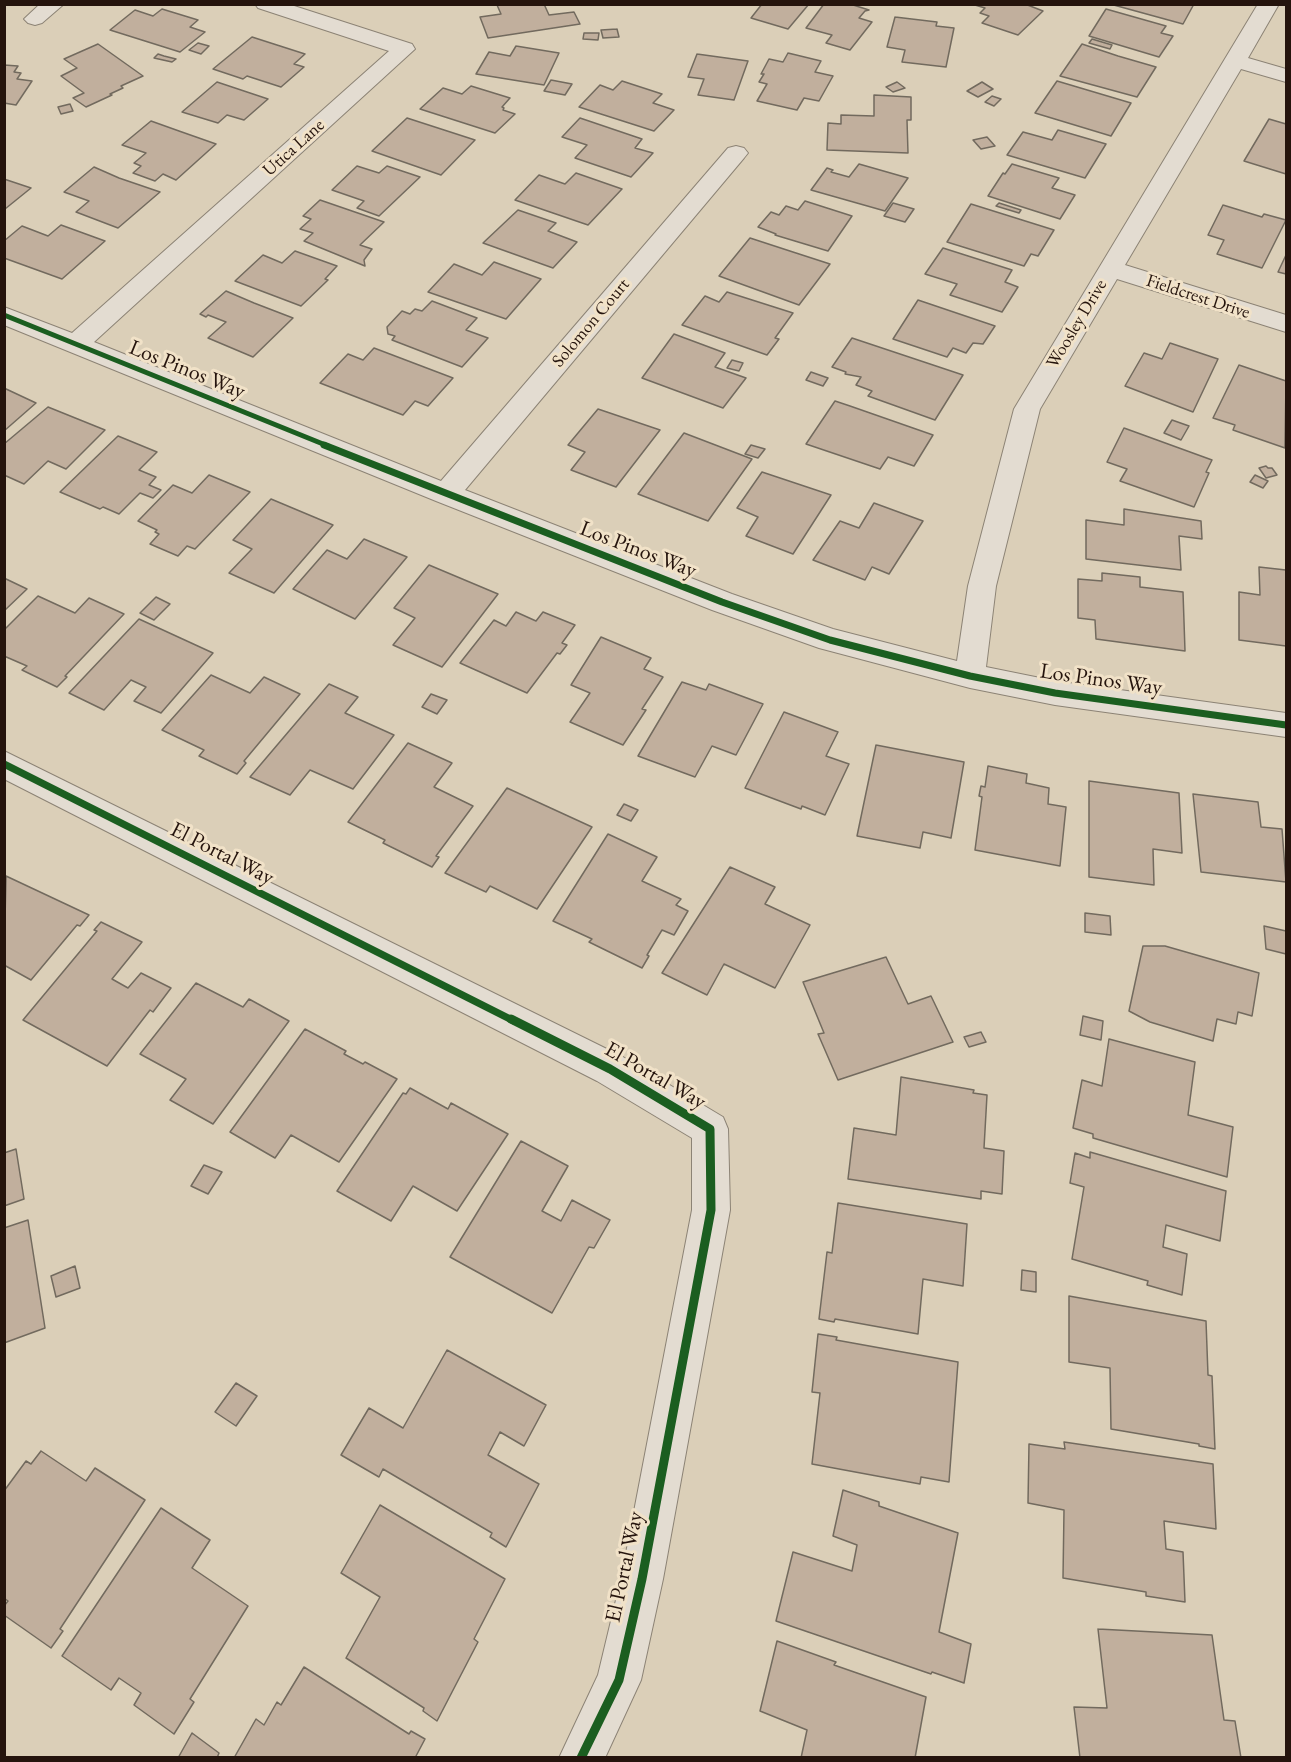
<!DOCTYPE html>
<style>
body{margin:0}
#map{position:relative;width:1291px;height:1762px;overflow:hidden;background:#dbcfb8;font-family:"EB Garamond",serif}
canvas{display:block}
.frame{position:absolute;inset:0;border:6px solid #25140d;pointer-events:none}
</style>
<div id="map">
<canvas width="1291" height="1762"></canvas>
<div class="frame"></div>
</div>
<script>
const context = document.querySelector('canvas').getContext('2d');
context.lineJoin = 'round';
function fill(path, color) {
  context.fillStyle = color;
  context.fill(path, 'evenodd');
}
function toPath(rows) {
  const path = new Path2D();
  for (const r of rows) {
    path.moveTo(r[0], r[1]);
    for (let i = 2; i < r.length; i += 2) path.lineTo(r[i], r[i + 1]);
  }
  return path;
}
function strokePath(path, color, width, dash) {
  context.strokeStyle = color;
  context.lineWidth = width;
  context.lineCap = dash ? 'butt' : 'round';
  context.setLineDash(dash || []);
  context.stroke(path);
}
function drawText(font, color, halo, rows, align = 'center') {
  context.font = font + ' "EB Garamond",serif';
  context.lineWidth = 6;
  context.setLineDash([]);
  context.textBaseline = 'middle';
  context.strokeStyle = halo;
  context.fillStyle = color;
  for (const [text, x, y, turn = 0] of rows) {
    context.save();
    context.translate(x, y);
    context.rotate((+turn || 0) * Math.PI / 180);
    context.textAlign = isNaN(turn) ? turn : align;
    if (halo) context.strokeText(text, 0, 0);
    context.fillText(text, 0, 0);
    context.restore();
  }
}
const building = toPath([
 [544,4,549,15,574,12,580,24,488,38,480,17,501,14,497,5,544,4],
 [809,4,788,29,751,18,762,4,809,4],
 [824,4,850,4,869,10,865,11,859,18,872,22,850,50,826,43,832,35,806,28,824,4],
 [1025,4,1043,11,1018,35,982,23,989,16,980,13,985,8,975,5,1025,4],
 [1110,4,1194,4,1183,24,1110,4],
 [162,9,198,20,190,27,205,32,180,52,110,30,135,10,153,16,162,9],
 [1106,9,1166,26,1161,33,1173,36,1159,57,1089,36,1106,9],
 [895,17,937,22,936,26,954,28,946,67,902,62,905,50,887,47,895,17],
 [617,29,619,37,603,38,601,30,617,29],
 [584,33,599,33,598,40,583,39,584,33],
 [252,37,305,54,294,64,304,67,281,87,247,76,243,79,213,69,252,37],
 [1092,39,1112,45,1110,49,1089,43,1092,39],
 [198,43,209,46,201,54,189,50,198,43],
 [98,44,143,76,121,86,123,88,110,94,112,95,86,107,73,98,84,93,61,76,77,68,64,59,98,44],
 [1082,44,1118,56,1156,67,1137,97,1060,76,1082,44],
 [516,46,559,53,544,85,476,74,489,52,510,56,516,46],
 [788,53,821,61,815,72,833,76,819,101,804,98,797,110,757,101,767,84,759,82,764,74,761,74,769,59,783,62,788,53],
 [158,54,164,56,176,59,172,62,154,58,158,54],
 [697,54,748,61,734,100,698,95,704,79,688,77,697,54],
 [4,65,18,66,14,72,21,73,17,79,32,81,16,105,4,103,4,65],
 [551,80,572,84,565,95,544,91,551,80],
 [622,81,662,94,653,103,674,110,654,131,579,107,600,85,613,90,622,81],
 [1057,81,1131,103,1111,136,1035,113,1057,81],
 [217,82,268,99,244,120,227,115,218,123,182,112,217,82],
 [897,82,905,88,893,92,886,87,897,82],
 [982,82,993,89,978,97,967,91,982,82],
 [471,86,510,98,502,107,504,108,503,110,515,114,495,133,420,109,443,88,462,94,471,86],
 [874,95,911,97,911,120,907,120,908,153,827,150,828,123,841,124,841,115,874,116,874,95],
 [992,96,1001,99,994,106,985,102,992,96],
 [70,104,73,111,61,114,58,107,70,104],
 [407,118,475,140,441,175,372,151,407,118],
 [580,118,642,139,635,148,653,153,631,177,575,158,587,145,562,137,580,118],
 [1269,119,1286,124,1286,174,1244,161,1269,119],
 [151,121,179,131,216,144,176,180,163,174,155,181,133,173,141,166,134,163,146,153,122,145,151,121],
 [1058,130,1106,144,1085,178,1007,155,1023,132,1052,140,1058,130],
 [987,137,995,146,981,149,973,140,987,137],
 [859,164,908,178,885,211,811,190,827,168,833,170,831,172,849,177,859,164],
 [1012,164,1059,178,1052,188,1075,195,1060,219,988,196,1003,173,1005,174,1012,164],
 [357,166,379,173,387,166,420,177,379,216,357,208,364,201,332,190,357,166],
 [94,167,119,178,160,192,118,228,76,212,89,201,64,192,94,167],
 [576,173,622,189,588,225,515,200,539,175,565,184,576,173],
 [4,179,31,188,5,209,4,209,4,179],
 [320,200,384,222,360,245,372,249,364,260,365,266,304,241,313,233,300,229,311,219,303,216,320,200],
 [805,201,852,216,828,251,775,235,776,234,758,227,771,212,779,215,786,206,798,210,805,201],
 [893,203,914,209,905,222,884,216,893,203],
 [999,203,1021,210,1019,213,996,206,999,203],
 [971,204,1054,230,1038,256,1031,254,1024,266,947,242,971,204],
 [1223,205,1262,217,1264,214,1286,220,1262,268,1217,254,1224,240,1208,235,1223,205],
 [518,210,556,223,548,231,577,242,553,268,483,243,518,210],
 [61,225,105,241,62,279,4,258,4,241,22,226,48,236,61,225],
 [750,238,796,253,830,264,799,305,719,276,750,238],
 [943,248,1012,270,1005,282,1018,287,1002,312,950,295,957,284,925,274,943,248],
 [295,251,337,266,325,279,328,280,301,306,235,281,263,255,282,263,295,251],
 [1286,255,1286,274,1278,272,1286,255],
 [494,262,541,279,506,319,428,292,454,264,482,275,494,262],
 [226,291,254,303,293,318,253,357,208,338,226,322,208,315,206,317,200,314,226,291],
 [727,292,793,313,775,338,779,339,767,355,682,325,705,296,719,302,727,292],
 [918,300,995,326,983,344,973,343,966,353,953,348,947,357,893,339,918,300],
 [432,301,477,318,466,330,488,338,462,367,392,340,395,336,388,334,387,327,402,311,410,314,415,309,422,311,432,301],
 [674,334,725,353,715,367,746,378,723,408,642,378,674,334],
 [852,338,963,375,935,420,868,396,872,391,856,385,861,377,845,374,846,372,832,367,852,338],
 [1170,343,1218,359,1193,412,1125,386,1144,353,1162,359,1170,343],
 [374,348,453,378,428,406,415,401,403,415,320,383,348,354,363,360,374,348],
 [732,360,743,363,739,371,727,368,732,360],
 [1239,365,1286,381,1285,448,1233,430,1235,425,1213,418,1239,365],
 [811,372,828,378,823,386,806,380,811,372],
 [4,388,36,403,4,431,4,388],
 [835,401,850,406,933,435,914,466,888,457,880,469,806,444,835,401],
 [48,407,105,430,66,469,48,461,24,484,4,475,4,444,48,407],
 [598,409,660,430,616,487,571,470,585,452,568,445,598,409],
 [1172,420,1189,426,1181,440,1164,433,1172,420],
 [1124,428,1212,460,1206,472,1209,473,1194,507,1120,481,1127,469,1107,462,1124,428],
 [684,433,752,459,708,521,638,494,684,433],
 [118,436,157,452,139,470,156,477,149,485,161,490,153,498,140,493,119,514,103,507,100,509,60,492,118,436],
 [751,445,765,449,758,458,745,454,751,445],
 [1266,466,1268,468,1272,468,1277,475,1266,478,1259,468,1266,466],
 [762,472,831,495,793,554,746,536,758,517,737,508,762,472],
 [209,475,250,492,195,549,187,546,178,556,150,544,159,534,155,532,157,530,138,521,173,485,192,493,209,475],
 [1255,475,1268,481,1263,488,1250,482,1255,475],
 [271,499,333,525,274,593,229,573,252,549,233,540,271,499],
 [874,503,923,521,889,574,872,567,865,580,813,560,840,521,859,528,874,503],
 [1124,509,1201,521,1202,539,1179,536,1181,570,1086,559,1086,520,1124,525,1124,509],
 [364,539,407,557,355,619,293,589,327,550,347,559,364,539],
 [429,565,498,594,442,667,393,645,415,618,394,608,429,565],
 [1259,567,1286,570,1286,646,1239,640,1239,592,1260,595,1259,567],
 [1102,573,1140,577,1140,587,1183,592,1185,651,1096,639,1095,620,1078,618,1078,579,1102,581,1102,573],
 [4,578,27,589,4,611,4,578],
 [38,596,75,613,89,598,124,614,65,676,67,677,57,687,22,670,27,666,4,656,4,630,38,596],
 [156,597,170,604,154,620,140,613,156,597],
 [516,612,536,621,543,612,575,625,562,643,567,645,560,654,557,653,527,693,460,663,494,620,506,626,516,612],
 [139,619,213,653,161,713,134,701,146,687,131,680,104,710,69,693,139,619],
 [601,637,651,658,644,669,663,677,642,709,646,710,623,745,570,722,590,693,571,685,601,637],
 [211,675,250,693,264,677,300,694,244,761,246,763,237,774,199,756,204,750,162,730,211,675],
 [682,682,706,690,709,684,763,704,736,755,712,746,695,777,638,756,682,682],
 [329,684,358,697,345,713,394,735,353,789,310,770,290,795,250,777,329,684],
 [431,694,447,700,437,714,422,707,431,694],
 [784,712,838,732,826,756,849,764,825,815,802,806,801,809,745,788,784,712],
 [408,743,452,763,434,787,473,806,436,856,439,857,432,867,383,843,385,840,348,822,408,743],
 [876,745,964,762,951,838,923,832,920,848,857,836,876,745],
 [988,766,1027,774,1026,783,1049,788,1048,804,1066,807,1060,866,975,850,982,797,979,796,981,786,985,787,988,766],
 [1089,781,1179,793,1182,853,1153,849,1154,885,1089,877,1089,781],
 [507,788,592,827,537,909,490,886,486,892,445,873,507,788],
 [1193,794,1258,802,1261,827,1282,829,1286,882,1201,872,1193,794],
 [624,804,638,810,631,821,617,815,624,804],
 [608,834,657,857,642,881,681,899,676,905,688,911,674,935,662,930,647,955,649,956,642,968,589,942,592,939,553,921,608,834],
 [730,867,775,887,765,904,810,925,775,988,724,964,707,995,662,973,730,867],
 [6,876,89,915,80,926,77,925,31,980,4,965,6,876],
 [1085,913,1110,916,1111,935,1085,932,1085,913],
 [101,922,142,942,112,979,128,988,141,973,171,988,153,1012,150,1010,107,1066,23,1020,97,931,94,930,101,922],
 [1264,926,1286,931,1286,954,1266,949,1264,926],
 [1143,946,1165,946,1259,973,1252,1016,1238,1012,1236,1024,1217,1019,1213,1041,1150,1022,1129,1011,1143,946],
 [886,957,908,1004,931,996,953,1042,838,1080,818,1034,824,1033,803,982,886,957],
 [196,983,243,1007,249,999,289,1021,213,1124,170,1100,186,1079,140,1054,196,983],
 [1083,1016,1103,1021,1101,1040,1080,1035,1083,1016],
 [305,1029,346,1051,344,1054,363,1064,365,1062,397,1079,339,1162,291,1135,275,1158,230,1132,305,1029],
 [981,1032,986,1042,969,1047,964,1037,981,1032],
 [1109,1039,1195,1062,1188,1115,1233,1127,1227,1177,1093,1138,1093,1134,1073,1128,1082,1080,1102,1086,1109,1039],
 [901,1077,974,1090,973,1093,987,1095,984,1148,1004,1151,1002,1194,981,1191,981,1199,848,1179,854,1128,896,1135,901,1077],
 [410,1088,448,1109,451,1103,508,1134,457,1211,413,1186,391,1221,337,1191,403,1093,406,1094,410,1088],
 [521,1141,568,1166,542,1211,561,1221,572,1200,610,1220,594,1248,589,1247,552,1313,450,1257,521,1141],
 [16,1149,24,1199,4,1206,4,1153,16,1149],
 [1090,1152,1226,1191,1220,1241,1166,1225,1163,1247,1187,1254,1182,1295,1147,1285,1148,1281,1072,1259,1084,1187,1070,1183,1075,1153,1090,1158,1090,1152],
 [204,1165,222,1172,208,1194,191,1186,204,1165],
 [838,1203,967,1224,963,1286,923,1279,918,1334,835,1319,834,1322,819,1319,827,1252,832,1253,838,1203],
 [28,1220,45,1328,4,1343,4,1228,28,1220],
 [75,1266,80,1288,56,1297,51,1276,75,1266],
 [1022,1270,1036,1272,1036,1292,1021,1290,1022,1270],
 [1069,1296,1206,1321,1208,1375,1212,1376,1215,1449,1199,1446,1199,1444,1111,1429,1110,1368,1069,1362,1069,1296],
 [818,1334,837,1337,836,1340,958,1362,949,1482,921,1477,920,1484,812,1464,820,1393,812,1392,818,1334],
 [447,1350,546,1405,524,1446,500,1432,488,1455,539,1484,506,1547,490,1537,492,1533,383,1469,379,1477,341,1455,369,1408,403,1428,447,1350],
 [236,1383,257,1396,236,1426,215,1412,236,1383],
 [1064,1442,1213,1464,1216,1529,1164,1521,1166,1549,1183,1552,1185,1602,1146,1596,1146,1592,1063,1578,1064,1510,1028,1503,1029,1444,1065,1449,1064,1442],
 [41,1451,86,1481,95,1468,145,1500,60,1629,63,1631,51,1648,4,1615,4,1606,8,1601,4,1598,4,1491,26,1461,31,1464,41,1451],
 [843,1490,879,1502,879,1506,958,1533,939,1632,971,1644,964,1683,932,1672,931,1674,776,1621,793,1552,852,1571,857,1545,833,1536,843,1490],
 [380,1505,505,1579,474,1639,478,1642,437,1721,423,1711,424,1708,346,1658,380,1597,341,1573,380,1505],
 [161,1508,210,1540,192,1568,248,1606,190,1699,194,1702,174,1734,134,1705,141,1693,119,1678,111,1690,62,1656,161,1508],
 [1098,1629,1212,1635,1224,1720,1235,1721,1241,1758,1080,1758,1074,1707,1107,1708,1098,1629],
 [777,1641,836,1662,834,1665,926,1697,915,1758,801,1758,807,1730,760,1711,777,1641],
 [304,1667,409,1734,411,1731,425,1739,415,1758,234,1758,256,1719,264,1725,277,1702,281,1705,304,1667],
 [192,1733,219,1753,217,1758,178,1758,192,1733]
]);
const minor = toPath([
 [40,4,64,4,42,23,35,25,28,23,24,19,40,4],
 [255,4,288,4,412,44,415,49,94,342,441,481,728,148,736,146,744,148,748,153,744,158,465,490,732,594,833,629,957,661,968,586,1014,409,1258,4,1279,4,1248,58,1286,69,1286,82,1241,69,1125,265,1286,315,1286,332,1117,279,1040,409,996,586,986,667,1055,681,1286,713,1286,737,1055,705,970,688,819,648,712,610,436,501,4,325,4,307,72,333,389,51,258,8,255,4],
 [4,751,623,1057,723,1117,728,1129,730,1210,663,1579,641,1680,605,1758,559,1758,598,1675,621,1579,692,1210,692,1138,597,1081,4,779,4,751]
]);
const cyclewayFar2 = toPath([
 [4,315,328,446]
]);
const cyclewayFar1 = toPath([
 [324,445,722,602,830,640,970,676,1055,693,1286,725],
 [4,764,514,1021]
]);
const cycleway = toPath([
 [511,1019,610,1069,710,1129,711,1210,642,1579,619,1680,581,1758]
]);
const farStreetnames = [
 ["Utica Lane",294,148,-42],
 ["Fieldcrest Drive",1198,297,18],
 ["Solomon Court",591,323,-50],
 ["Woosley Drive",1077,324,-59]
];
const streetNames = [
 ["Los Pinos Way",187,370,22],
 ["Los Pinos Way",638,550,21],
 ["Los Pinos Way",1101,680,8],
 ["El Portal Way",222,854,27],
 ["El Portal Way",655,1076,30],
 ["El Portal Way",625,1567,-78]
];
fill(building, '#c1af9d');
strokePath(building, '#726a5e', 1.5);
strokePath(minor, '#8c8375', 2);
fill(minor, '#e3dcd1');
strokePath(cyclewayFar2, '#1b5e20', 5);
strokePath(cyclewayFar1, '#1b5e20', 7);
strokePath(cycleway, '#1b5e20', 9);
drawText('18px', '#25140d', '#f1e2c8', farStreetnames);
drawText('22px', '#25140d', '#f1e2c8', streetNames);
</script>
